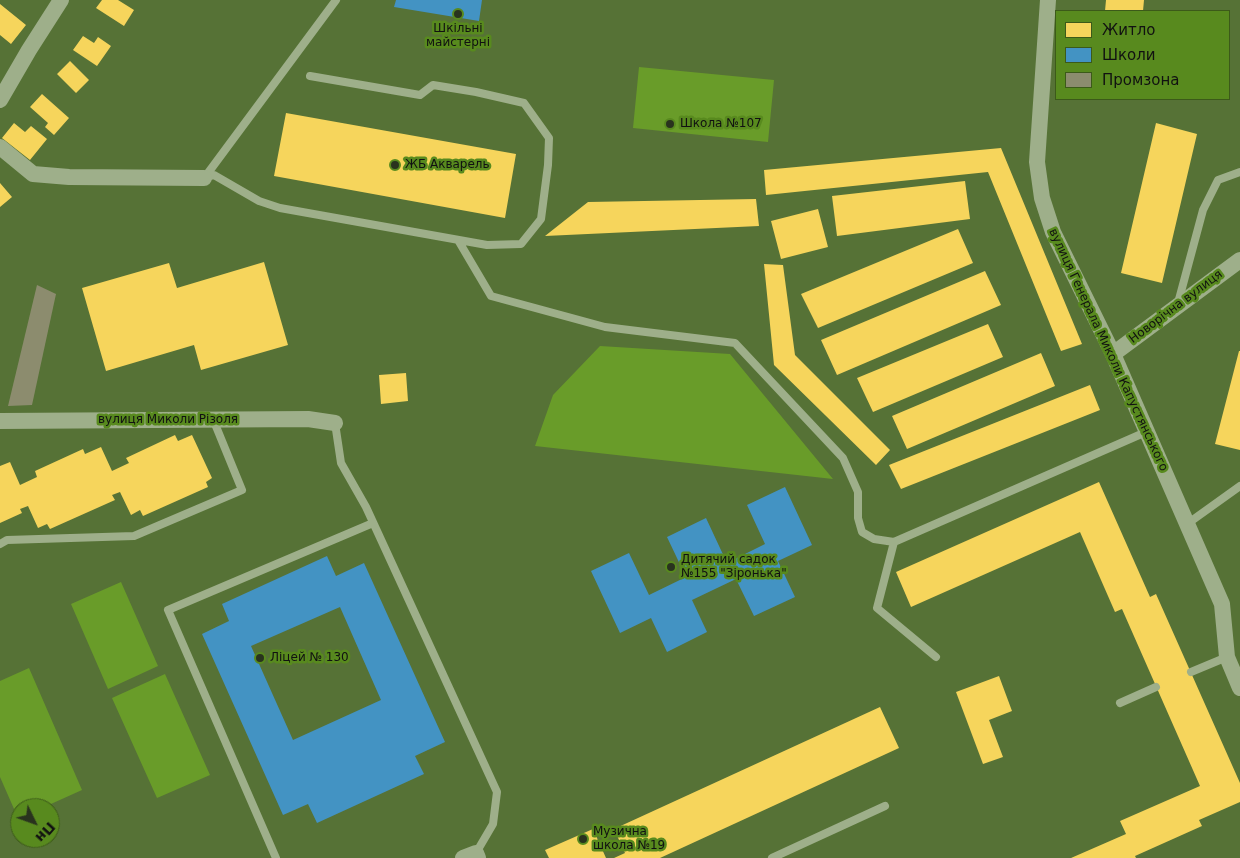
<!DOCTYPE html>
<meta charset="utf-8">
<style>
body{margin:0}
#map{position:relative;width:1240px;height:858px;overflow:hidden;background:#567236;font-family:"DejaVu Sans",sans-serif}
canvas{display:block}
.legend{position:absolute;left:1055px;top:10px;width:175px;height:90px;box-sizing:border-box;background:#588a1e;border:1px solid #3c5a19;margin:0;padding:6px 9px;list-style:none;font-size:15px;color:#111}
.legend li{display:flex;align-items:center;gap:10px;height:25px}
.legend b{width:25px;border:1px solid #3c5a19}
.north{position:absolute;left:10px;top:798px;width:50px;height:50px;box-sizing:border-box;background:#588a1e;border:1px solid #3c5a19;border-radius:50%;rotate:132deg;font-size:14px;font-weight:700;line-height:20px;text-align:center;color:#111}
.north::after{content:'';display:block;margin:auto;width:18px;height:22px;background:#29331e;clip-path:polygon(50% 0,100% 100%,50% 72%,0 100%)}
</style>
<div id="map">
<canvas width="1240" height="858"></canvas>
<ul class="legend">
<li><b style="height:14px;background:#f6d55c"></b>Житло</li>
<li><b style="height:14px;background:#4393c3"></b>Школи</li>
<li><b style="height:14px;background:#8c8c6e"></b>Промзона</li>
</ul>
<div class="north">Пн</div>
</div>
<script>
const context = document.querySelector('canvas').getContext('2d');
context.lineJoin = 'round';
function fill(path, color) {
  context.fillStyle = color;
  context.fill(path, 'evenodd');
}
function toPath(rows) {
  const path = new Path2D();
  for (const r of rows) {
    path.moveTo(r[0], r[1]);
    for (let i = 2; i < r.length; i += 2) path.lineTo(r[i], r[i + 1]);
  }
  return path;
}
function strokePath(path, color, width, dash) {
  context.strokeStyle = color;
  context.lineWidth = width;
  context.lineCap = dash ? 'butt' : 'round';
  context.setLineDash(dash || []);
  context.stroke(path);
}
function drawText(font, color, halo, rows, align = 'center') {
  context.font = font + ' "DejaVu Sans",sans-serif';
  context.lineWidth = 5;
  context.setLineDash([]);
  context.textBaseline = 'middle';
  context.strokeStyle = halo;
  context.fillStyle = color;
  for (const [text, x, y, turn = 0] of rows) {
    context.save();
    context.translate(x, y);
    context.rotate((+turn || 0) * Math.PI / 180);
    context.textAlign = isNaN(turn) ? turn : align;
    if (halo) context.strokeText(text, 0, 0);
    context.fillText(text, 0, 0);
    context.restore();
  }
}
const green = toPath([
 [639,67,774,80,768,142,633,128],
 [600,346,730,354,833,479,535,446,553,395],
 [121,582,158,666,108,689,71,604],
 [29,668,82,790,42,808,20,808,20,817,18,818,0,777,0,681],
 [165,674,210,775,157,798,112,698]
]);
const homes = toPath([
 [102,0,118,0,134,10,124,26,96,8],
 [1106,0,1144,0,1143,11,1105,11],
 [0,4,26,25,11,44,0,35],
 [83,36,94,43,98,37,111,46,97,66,73,50],
 [70,61,89,80,76,93,57,74],
 [42,94,69,118,54,135,45,127,48,123,30,107],
 [286,113,516,154,505,218,274,176],
 [14,123,25,132,31,126,47,139,30,160,2,138],
 [1156,123,1197,134,1162,283,1121,273],
 [1001,148,1082,344,1061,351,988,172,766,195,764,170],
 [965,181,970,219,837,236,832,196],
 [0,183,12,197,0,207],
 [756,199,759,226,545,236,588,202],
 [818,209,828,247,781,259,771,221],
 [958,229,973,263,818,328,801,294],
 [264,262,288,345,201,370,194,345,106,371,82,288,169,263,177,288],
 [764,264,783,265,795,355,890,450,876,465,774,365],
 [985,271,1001,305,837,375,821,340],
 [988,324,1003,357,873,412,857,378],
 [1239,351,1240,351,1240,450,1215,444],
 [1041,353,1055,386,907,449,892,416],
 [406,373,408,401,381,404,379,375],
 [1090,385,1100,410,901,489,889,465],
 [175,435,178,441,192,435,212,478,206,482,208,487,143,516,140,510,131,515,120,492,112,495,115,500,50,529,47,524,38,528,28,506,20,509,22,513,0,523,0,466,10,462,20,485,37,477,35,471,83,449,85,454,101,447,112,471,129,463,126,458],
 [1099,482,1150,597,1156,594,1240,783,1240,802,1199,820,1202,826,1135,856,1136,858,1071,858,1126,834,1120,821,1200,786,1122,609,1115,612,1080,532,911,607,896,572],
 [999,676,1012,711,989,720,1003,757,983,764,956,692],
 [880,707,899,748,660,858,614,858,625,853,614,829],
 [593,829,606,858,549,858,545,850]
]);
const schools = toPath([
 [396,0,482,0,479,21,394,7],
 [785,487,812,545,778,561,795,597,754,616,736,579,692,600,707,632,667,652,651,618,620,633,591,571,629,553,649,595,686,577,667,537,706,518,727,563,765,544,747,505],
 [327,556,336,576,364,563,445,742,415,756,424,774,317,823,308,804,283,815,202,634,229,621,222,604],
 [340,607,381,700,293,740,251,646]
]);
const industry = toPath([
 [37,285,56,294,32,405,8,406]
]);
const lane = toPath([
 [205,177,336,0],
 [204,178,214,175,259,201,280,208,487,245,521,244,541,219,548,165,549,138,524,103,476,92,433,85,420,95,310,76],
 [458,240,491,296,605,327,735,343,843,458,858,492,858,518,862,532,874,539,894,542,1146,432],
 [1178,303,1203,210,1218,180,1240,172],
 [335,423,341,463,366,507,497,792,493,824,476,853],
 [1187,524,1240,486],
 [894,542,877,608,936,657],
 [0,544,7,540,134,536,242,490,213,419],
 [1191,672,1227,657],
 [1120,703,1156,687],
 [276,858,168,610,373,523],
 [772,858,885,806]
]);
const street = toPath([
 [1048,0,1037,162,1042,198,1053,232,1113,354,1222,604,1227,657,1240,688],
 [0,100,29,50,61,0],
 [0,147,33,174,69,177,204,178],
 [1113,354,1240,260],
 [0,421,308,419,335,423],
 [463,858,476,853,478,858]
]);
const markers = [
 [458,14,5,"#29331e"],
 [670,124,5,"#29331e"],
 [395,165,5,"#29331e"],
 [671,567,5,"#29331e"],
 [260,658,5,"#29331e"],
 [583,839,5,"#29331e"]
];
const poiNames = [
 ["Шкільні",458,29,"center"],
 ["майстерні",458,43,"center"],
 ["Школа №107",680,124],
 ["ЖБ Акварель",405,165],
 ["Дитячий садок",681,560],
 ["№155 \"Зіронька\"",681,574],
 ["Ліцей № 130",270,658],
 ["Музична",593,832],
 ["школа №19",593,846]
];
const streetNames = [
 ["Новорічна вулиця",1176,307,-37],
 ["вулиця Генерала Миколи Капустянського",1108,350,65],
 ["вулиця Миколи Різоля",168,420]
];
fill(green, '#699c29');
fill(homes, '#f6d55c');
fill(schools, '#4393c3');
fill(industry, '#8c8c6e');
strokePath(lane, '#9eaf8a', 8);
strokePath(street, '#9eaf8a', 16);
for (const [x, y, r, color] of markers) {
  const dot = new Path2D();
  dot.arc(x, y, r, 0, 2 * Math.PI);
  context.fillStyle = color;
  context.fill(dot);
  strokePath(dot, '#588a1e', 2);
}
drawText('12px', '#111', '#588a1e', poiNames, 'left');
drawText('12px', '#111', '#588a1e', streetNames);
</script>
